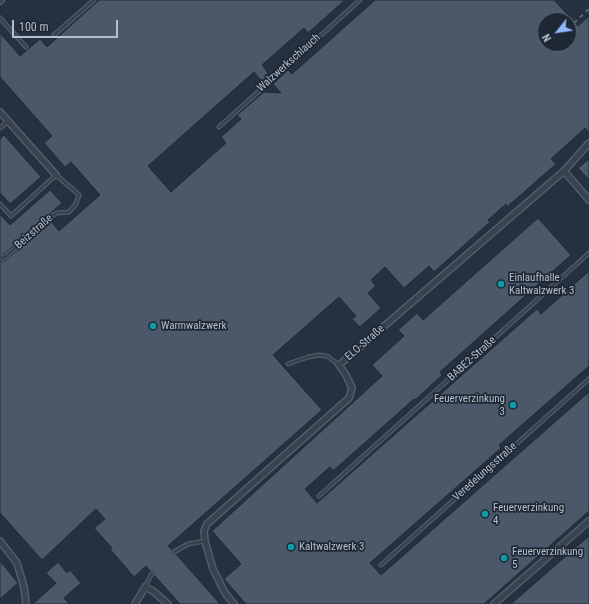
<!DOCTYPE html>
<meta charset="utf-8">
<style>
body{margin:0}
#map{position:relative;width:589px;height:604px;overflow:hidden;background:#253140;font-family:"Roboto Condensed",sans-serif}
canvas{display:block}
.north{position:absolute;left:537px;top:12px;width:40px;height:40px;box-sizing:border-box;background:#1e2835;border:1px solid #5b6471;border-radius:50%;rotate:240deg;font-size:11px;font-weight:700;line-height:16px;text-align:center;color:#b6beca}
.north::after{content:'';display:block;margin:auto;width:14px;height:18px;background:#8db7f8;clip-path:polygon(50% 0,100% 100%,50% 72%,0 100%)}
.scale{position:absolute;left:12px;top:20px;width:106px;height:18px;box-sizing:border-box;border:2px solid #b6beca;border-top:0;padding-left:5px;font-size:12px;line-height:14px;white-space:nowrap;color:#b6beca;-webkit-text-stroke:3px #1e2835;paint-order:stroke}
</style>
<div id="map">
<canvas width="589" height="604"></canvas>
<div class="north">N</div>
<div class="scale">100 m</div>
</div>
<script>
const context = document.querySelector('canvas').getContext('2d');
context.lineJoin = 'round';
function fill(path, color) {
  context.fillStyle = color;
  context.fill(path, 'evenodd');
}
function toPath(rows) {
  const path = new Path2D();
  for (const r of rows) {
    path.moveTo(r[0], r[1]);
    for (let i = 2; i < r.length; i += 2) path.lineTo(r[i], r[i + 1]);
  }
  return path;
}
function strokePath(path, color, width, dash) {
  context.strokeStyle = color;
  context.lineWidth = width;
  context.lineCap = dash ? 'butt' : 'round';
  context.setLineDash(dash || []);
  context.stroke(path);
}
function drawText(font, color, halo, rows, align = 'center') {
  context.font = font + ' "Roboto Condensed",sans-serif';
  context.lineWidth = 3.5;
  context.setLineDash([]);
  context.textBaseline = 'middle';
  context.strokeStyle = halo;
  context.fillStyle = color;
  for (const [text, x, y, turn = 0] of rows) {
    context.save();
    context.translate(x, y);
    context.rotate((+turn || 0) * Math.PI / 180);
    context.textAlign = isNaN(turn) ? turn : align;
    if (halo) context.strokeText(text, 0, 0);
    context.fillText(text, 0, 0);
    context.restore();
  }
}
const building = toPath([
 [99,0,345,0,308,33,304,28,262,65,268,73,263,83,254,72,148,166,171,192,226,143,221,137,241,119,237,115,264,92,281,93,273,84,288,70,292,74,375,0,554,0,578,26,589,16,589,133,585,128,551,159,556,164,507,207,506,204,488,220,490,222,434,272,429,266,404,288,385,267,371,280,376,286,368,293,381,308,360,327,352,319,356,316,339,297,273,355,322,410,168,546,172,550,172,554,176,554,220,604,180,604,154,575,154,571,150,571,146,566,134,577,110,549,112,548,94,528,105,519,96,509,42,560,0,513,0,260,3,262,5,261,51,221,59,231,100,195,71,162,65,167,44,143,52,136,0,77,0,33,20,56,40,39,47,47,99,0],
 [545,20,569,20,569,44,545,44,545,20],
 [4,135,41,177,10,204,0,193,0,139,4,135],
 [589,159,589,180,578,168,589,159],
 [50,190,62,203,3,255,0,253,0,214,10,225,50,190],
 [538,218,571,255,440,372,442,375,415,400,414,399,333,471,330,467,305,489,317,503,537,309,541,314,589,271,589,366,499,445,501,448,370,563,381,575,589,392,589,511,484,604,246,604,224,579,241,564,212,531,382,376,372,365,404,336,398,330,417,313,423,320,538,218],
 [589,536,589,604,511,604,589,536],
 [0,561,18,583,0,599,0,561],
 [58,562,67,573,70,570,81,583,64,598,69,604,33,604,56,583,46,573,58,562]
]);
const lane = toPath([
 [0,18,26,47],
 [54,35,94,0],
 [219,127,360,0],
 [0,128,8,121],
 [0,204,11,216,56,175,76,192,79,195,76,204,69,212,57,213,53,215,3,259,0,256],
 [288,364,308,357,319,355,327,356,339,365],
 [319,496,589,253],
 [174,552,188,544,205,541],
 [381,565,589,379],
 [145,587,152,573]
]);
const street = toPath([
 [0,1,1,0],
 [0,112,56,175],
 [564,171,589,200],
 [0,541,17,563,24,587,26,604],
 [135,604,145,587,153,591,168,604],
 [234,604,225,593,213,569,205,541,204,531,207,524,349,398,352,388,346,375,339,365,564,171,589,143],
 [494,604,589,521]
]);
const rail = toPath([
 [574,23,589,9]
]);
const markers = [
 [501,284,4,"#0f9aa8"],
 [153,326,4,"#0f9aa8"],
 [513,405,4,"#0f9aa8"],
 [485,514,4,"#0f9aa8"],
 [291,547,4,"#0f9aa8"],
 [504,558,4,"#0f9aa8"]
];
const streetNames = [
 ["Walzwerkschlauch",289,63,-42],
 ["Beizstraße",34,232,-41],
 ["ELO-Straße",365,343,-41],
 ["BABE2-Straße",472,359,-42],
 ["Veredelungsstraße",485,472,-42]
];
const poiNames = [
 ["Einlaufhalle",509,278],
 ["Kaltwalzwerk 3",509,291],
 ["Warmwalzwerk",161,326],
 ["Feuerverzinkung",505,399,"right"],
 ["3",505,412,"right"],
 ["Feuerverzinkung",493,508],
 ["4",493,521],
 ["Kaltwalzwerk 3",299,547],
 ["Feuerverzinkung",512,552],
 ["5",512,565]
];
fill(building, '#4b5869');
strokePath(building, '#202a37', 1);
strokePath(lane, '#57616d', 5);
strokePath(street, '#57616d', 8);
strokePath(lane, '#394350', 3);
strokePath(street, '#394350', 5.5);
strokePath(rail, '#5b6777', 2, [4, 4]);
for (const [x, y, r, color] of markers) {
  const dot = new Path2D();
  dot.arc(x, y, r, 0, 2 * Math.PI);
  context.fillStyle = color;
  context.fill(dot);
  strokePath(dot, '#1e2835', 1.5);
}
drawText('11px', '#b6beca', '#1e2835', streetNames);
drawText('11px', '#b6beca', '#1e2835', poiNames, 'left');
</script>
